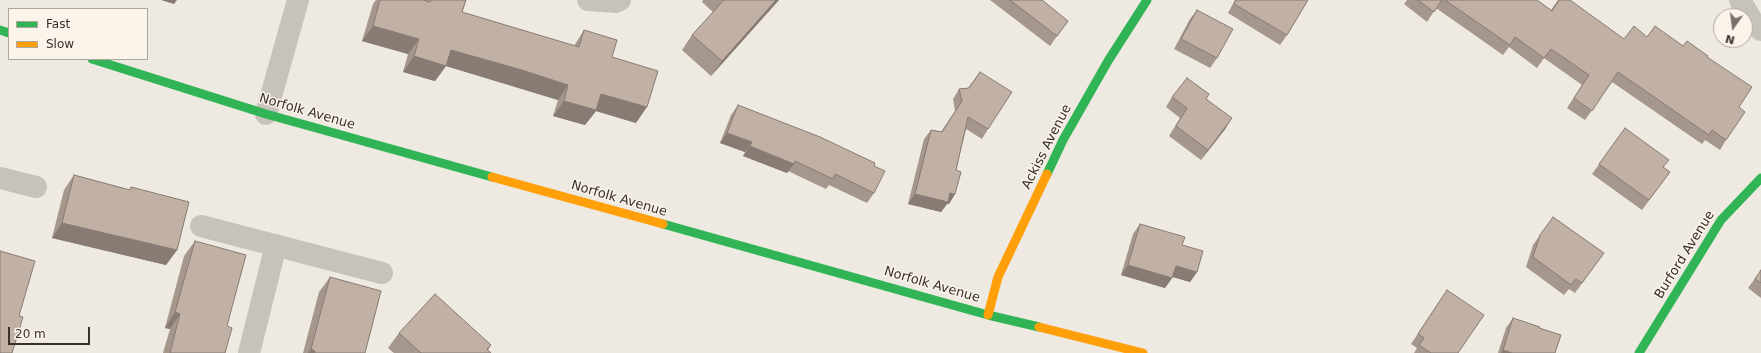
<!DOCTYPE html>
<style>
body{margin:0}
#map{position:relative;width:1761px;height:353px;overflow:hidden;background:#eeeae2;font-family:"DejaVu Sans",sans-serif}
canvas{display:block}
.legend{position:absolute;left:8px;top:8px;width:140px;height:52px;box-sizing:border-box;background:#faf4eb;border:1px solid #aca69d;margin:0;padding:5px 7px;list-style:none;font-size:12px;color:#383029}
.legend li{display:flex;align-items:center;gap:8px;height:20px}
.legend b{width:20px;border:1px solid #aca69d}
.north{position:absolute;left:1713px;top:8px;width:40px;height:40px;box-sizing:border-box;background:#faf4eb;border:1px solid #aca69d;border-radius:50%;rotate:194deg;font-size:11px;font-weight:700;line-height:16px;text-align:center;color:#383029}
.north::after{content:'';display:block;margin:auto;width:14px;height:18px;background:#78716a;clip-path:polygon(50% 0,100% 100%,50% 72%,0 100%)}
.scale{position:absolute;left:8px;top:327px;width:82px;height:18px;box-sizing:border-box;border:2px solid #383029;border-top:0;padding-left:5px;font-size:12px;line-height:14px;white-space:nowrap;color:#383029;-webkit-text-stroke:3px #faf4eb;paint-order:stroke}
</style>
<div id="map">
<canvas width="1761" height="353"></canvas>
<ul class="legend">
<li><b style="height:5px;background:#30b455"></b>Fast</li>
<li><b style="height:5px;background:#ff9f0a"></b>Slow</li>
</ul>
<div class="north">N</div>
<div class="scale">20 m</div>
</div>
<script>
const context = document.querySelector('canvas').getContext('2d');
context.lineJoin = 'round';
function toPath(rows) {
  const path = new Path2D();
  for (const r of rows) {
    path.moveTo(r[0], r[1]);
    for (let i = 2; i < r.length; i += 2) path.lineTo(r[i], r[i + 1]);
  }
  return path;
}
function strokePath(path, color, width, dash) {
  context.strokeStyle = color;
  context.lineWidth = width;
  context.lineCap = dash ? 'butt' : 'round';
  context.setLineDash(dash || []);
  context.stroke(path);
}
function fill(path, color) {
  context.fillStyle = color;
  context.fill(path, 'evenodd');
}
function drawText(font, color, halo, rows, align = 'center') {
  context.font = font + ' "DejaVu Sans",sans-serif';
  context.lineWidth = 3;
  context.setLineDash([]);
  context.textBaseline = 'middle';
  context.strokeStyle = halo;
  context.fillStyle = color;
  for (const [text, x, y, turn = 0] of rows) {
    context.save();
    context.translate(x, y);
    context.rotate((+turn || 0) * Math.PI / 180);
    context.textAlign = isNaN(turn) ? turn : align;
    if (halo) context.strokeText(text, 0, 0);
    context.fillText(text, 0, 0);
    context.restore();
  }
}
const street = toPath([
 [588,0,616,2,620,0],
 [1740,0,1753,22,1761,30],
 [266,114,298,0],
 [0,178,36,187],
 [201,226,382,273],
 [249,353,276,245]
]);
const fast = toPath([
 [0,30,9,33],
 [92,59,266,114,492,177],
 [1047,174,1063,140,1108,61,1147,0],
 [663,224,988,315,1039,327],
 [1639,353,1721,220,1761,178]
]);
const slow = toPath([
 [492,177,663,224],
 [988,315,998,277,1047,174],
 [1039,327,1143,353]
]);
const wall = toPath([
 [376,0,466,0,462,12,574,46,584,30,612,57,636,123,596,111,585,125,553,116,558,100,512,86,446,66,435,81,403,72,408,54,362,41,373,4],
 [703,0,779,0,711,76,682,50,692,35,713,12,702,2],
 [990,0,1042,0,1068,21,1050,46],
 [1235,0,1308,0,1287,35,1280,45,1228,13],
 [1407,0,1537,0,1551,10,1558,0,1624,39,1647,37,1683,46,1707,57,1739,107,1726,140,1720,150,1705,140,1702,144,1612,82,1585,120,1567,108,1582,85,1544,58,1537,68,1509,47,1503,55,1436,8,1427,22,1404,4],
 [1197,10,1217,58,1210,68,1174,49,1190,19],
 [980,72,988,129,982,139,966,129,956,170,955,194,949,204,947,204,941,212,908,204,924,139,931,130,941,132,955,111,953,99,959,89,968,88],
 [1172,97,1206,99,1226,128,1201,160,1169,136,1180,118,1166,107],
 [738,105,874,166,874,193,867,203,829,185,826,189,788,171,787,173,743,156,745,152,720,143,731,115],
 [1625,128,1663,167,1670,172,1642,210,1592,174],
 [74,175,130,190,131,187,177,250,166,265,52,238,64,190],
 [1553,217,1604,253,1575,293,1569,289,1564,295,1526,267,1533,245],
 [1140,224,1182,245,1197,272,1190,282,1173,277,1165,288,1121,275,1133,234],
 [195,241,227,326,225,353,163,353,170,329,165,328,184,256],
 [1761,270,1761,298,1748,288],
 [330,277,365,353,303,353,319,292],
 [1447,290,1458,353,1414,353,1417,348,1411,344],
 [1513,318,1539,328,1555,353,1498,353,1506,328],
 [399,333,491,345,488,350,491,353,394,353,388,348]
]);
const shadedWall = toPath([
 [161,0,177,0,174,4],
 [776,0,779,0,711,76,722,61],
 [373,26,419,39,408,54,362,41],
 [451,50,522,70,568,85,558,100,512,86,446,66,435,81,403,72,414,56],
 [601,94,647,107,636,123,596,111,585,125,553,116,564,101],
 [1232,118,1226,128,1201,160,1208,150],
 [727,133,752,142,745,152,720,143],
 [750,146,794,164,787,173,743,156],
 [950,193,955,194,949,204,947,204,941,212,908,204,915,194],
 [62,223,177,250,166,265,52,238],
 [1128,265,1172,278,1165,288,1121,275],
 [1176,266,1197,272,1190,282,1169,276],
 [175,312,180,314,170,329,165,328],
 [311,349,315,351,314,353,308,353],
 [1503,350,1512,353,1501,353]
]);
const building = toPath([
 [380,0,423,0,430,2,431,0,466,0,462,12,579,47,584,30,617,40,612,57,658,71,647,107,601,94,596,110,564,101,568,85,522,70,451,50,446,66,414,56,419,39,373,26,380,0],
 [724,0,776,0,722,61,692,35,724,0],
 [1010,0,1042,0,1068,21,1057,36,1010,0],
 [1236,0,1308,0,1287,35,1234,4,1236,0],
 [1418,0,1442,0,1434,12,1418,0],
 [1445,0,1537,0,1552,11,1559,0,1570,0,1624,39,1634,26,1647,37,1655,26,1683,46,1687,41,1708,56,1707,57,1752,87,1739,107,1745,112,1726,140,1712,130,1709,135,1618,72,1592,111,1574,98,1589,75,1551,49,1544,58,1515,37,1510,45,1445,0],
 [1197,10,1233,29,1217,58,1181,39,1197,10],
 [980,72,1012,92,988,129,968,117,956,170,961,172,955,194,950,193,948,202,915,194,931,130,942,132,962,101,959,89,969,88,980,72],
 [1187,78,1209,94,1206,99,1232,118,1208,150,1176,126,1187,108,1172,97,1187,78],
 [738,105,820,137,875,163,874,166,885,171,874,193,835,174,833,179,795,161,794,164,750,146,752,142,727,133,738,105],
 [1625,128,1669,160,1663,167,1670,172,1649,200,1599,164,1625,128],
 [74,175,130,190,131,187,189,202,177,250,62,223,74,175],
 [1553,217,1604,253,1582,283,1576,279,1571,285,1533,257,1540,235,1553,217],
 [1140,224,1185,237,1182,245,1203,251,1197,272,1176,266,1172,278,1128,265,1140,224],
 [195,241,246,255,227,326,232,328,225,353,170,353,180,314,175,312,195,241],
 [0,251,35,261,19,316,23,317,12,353,0,353,0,251],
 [1761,270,1761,283,1755,279,1761,270],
 [330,277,381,291,365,353,315,353,315,351,311,349,330,277],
 [1447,290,1484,315,1458,353,1431,353,1419,345,1424,338,1418,334,1447,290],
 [435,294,491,345,487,349,491,353,421,353,399,333,435,294],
 [1513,318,1540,327,1539,328,1561,335,1555,353,1512,353,1503,350,1513,318]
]);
const streetNames = [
 ["Norfolk Avenue",307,112,16],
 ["Ackiss Avenue",1047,147,-63],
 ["Norfolk Avenue",619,199,16],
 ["Burford Avenue",1685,255,-58],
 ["Norfolk Avenue",932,285,16]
];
strokePath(street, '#c7c2bb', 22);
strokePath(fast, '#30b455', 9);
strokePath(slow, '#ff9f0a', 9);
fill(wall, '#a6978d');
fill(shadedWall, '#877b73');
fill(building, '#c1b0a4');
strokePath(building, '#877b73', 1);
drawText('13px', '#383029', '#faf4eb', streetNames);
</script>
